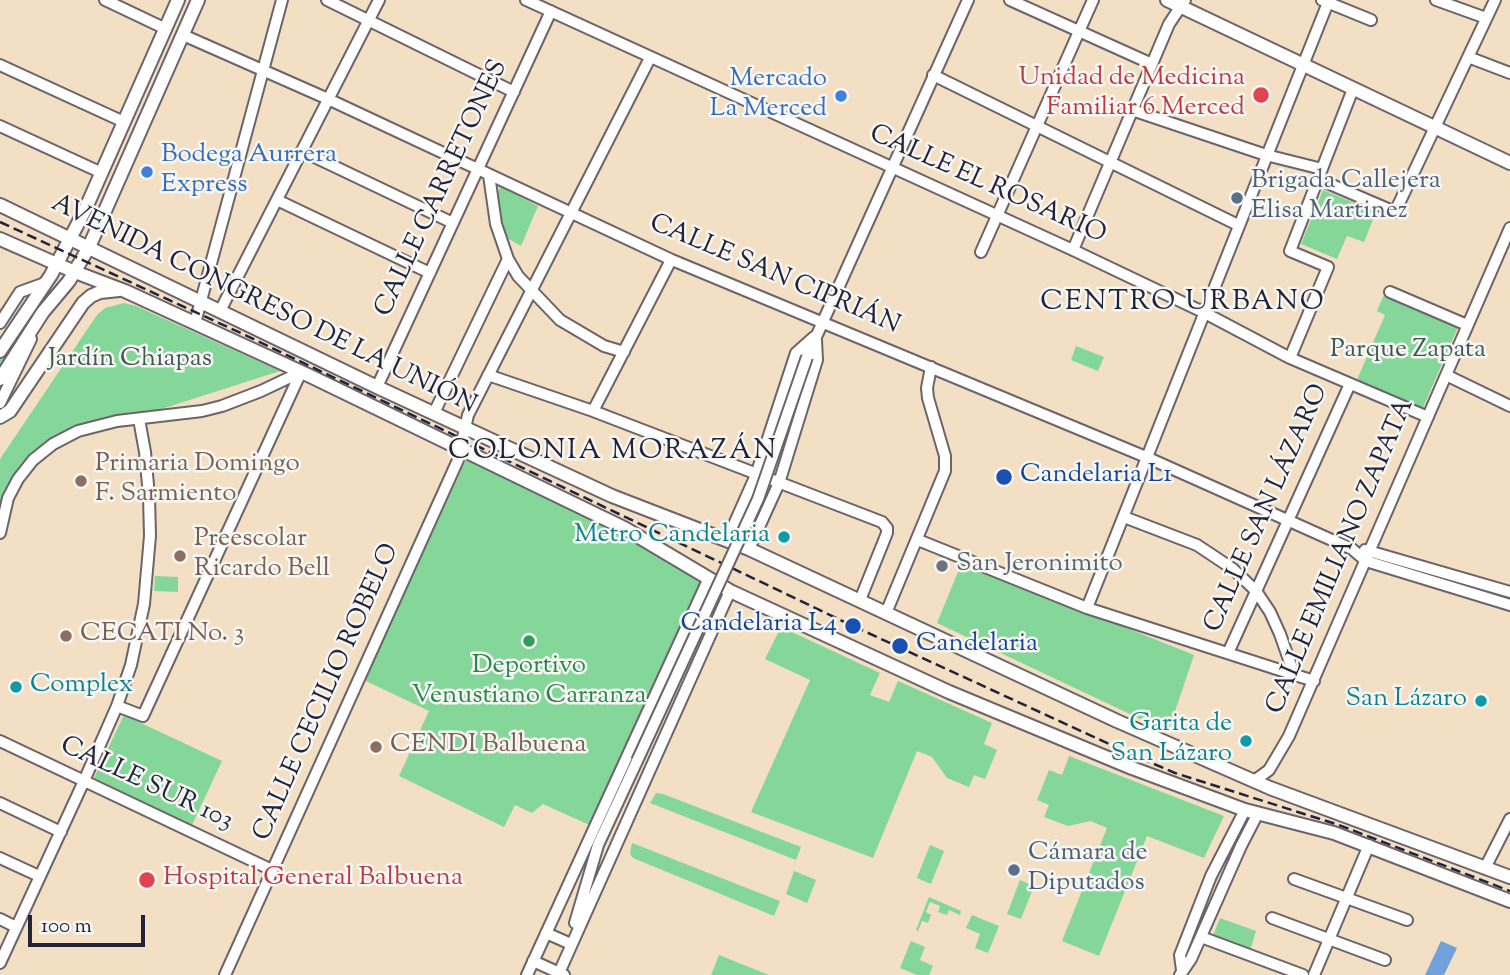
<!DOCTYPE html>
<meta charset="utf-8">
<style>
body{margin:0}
#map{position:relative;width:1510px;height:975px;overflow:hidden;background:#f3dfc3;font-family:"Sorts Mill Goudy",serif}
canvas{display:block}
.scale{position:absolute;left:28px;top:915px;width:117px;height:32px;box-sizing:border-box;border:4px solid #22223b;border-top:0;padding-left:9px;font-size:21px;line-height:24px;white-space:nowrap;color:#22223b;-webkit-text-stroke:5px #f6f6f2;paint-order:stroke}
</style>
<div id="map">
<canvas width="1510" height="975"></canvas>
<div class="scale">100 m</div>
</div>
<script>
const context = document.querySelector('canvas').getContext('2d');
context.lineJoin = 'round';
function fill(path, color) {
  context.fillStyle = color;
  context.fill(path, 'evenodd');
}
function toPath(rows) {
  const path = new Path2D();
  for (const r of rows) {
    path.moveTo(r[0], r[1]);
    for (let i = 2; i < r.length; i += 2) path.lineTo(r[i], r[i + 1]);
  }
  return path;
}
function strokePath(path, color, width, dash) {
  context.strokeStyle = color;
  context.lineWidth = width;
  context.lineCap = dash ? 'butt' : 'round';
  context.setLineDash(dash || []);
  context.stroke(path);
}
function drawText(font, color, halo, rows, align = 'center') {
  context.font = font + ' "Sorts Mill Goudy",serif';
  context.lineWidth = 5;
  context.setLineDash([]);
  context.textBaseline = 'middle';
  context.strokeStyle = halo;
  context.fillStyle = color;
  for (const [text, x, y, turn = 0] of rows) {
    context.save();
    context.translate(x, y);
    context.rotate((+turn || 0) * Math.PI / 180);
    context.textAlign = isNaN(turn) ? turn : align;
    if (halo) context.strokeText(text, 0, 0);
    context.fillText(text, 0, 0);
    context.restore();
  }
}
const green = toPath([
 [500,186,538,206,521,246,507,238,496,197],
 [1323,190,1376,212,1364,242,1347,236,1337,259,1301,244],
 [53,272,60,275,0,366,0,356],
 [1384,295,1458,327,1422,410,1356,382,1385,315,1377,311],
 [124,303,136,306,280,371,149,413,119,417,32,458,0,513,0,459,97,315,105,308],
 [1076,346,1104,357,1098,371,1071,360],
 [467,458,602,519,701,583,594,827,543,804,532,813,515,805,504,827,399,776,429,711,364,680],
 [962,562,1194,655,1168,732,937,623],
 [155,576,178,577,178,592,154,591],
 [781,627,880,673,870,695,889,702,898,681,992,723,984,744,997,750,985,779,974,775,969,787,947,778,932,757,917,751,873,858,751,812,810,680,765,659],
 [124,715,222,761,192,825,94,778],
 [1069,756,1224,816,1204,858,1147,836,1099,956,1062,941,1107,828,1091,821,1068,826,1044,817,1049,805,1037,800,1049,770,1062,775],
 [656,793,663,794,801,847,796,860,650,803],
 [632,843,780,901,774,916,633,858,630,854],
 [930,845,944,851,931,884,917,878],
 [794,871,816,880,807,903,786,894],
 [1020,880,1034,886,1021,919,1007,914],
 [929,897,961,911,960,915,949,910,947,915,938,912,940,906,930,902,926,912,931,915,928,923,922,921,918,931,916,930],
 [972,915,999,926,988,953,975,948,980,934,966,928],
 [1220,918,1256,931,1250,951,1212,938],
 [911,941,925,947,920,960,933,966,929,975,917,975,900,968],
 [719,955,769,975,711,975]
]);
const water = toPath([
 [1441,941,1457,948,1444,975,1425,975]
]);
const minor = toPath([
 [105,0,166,29],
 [327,0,514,92],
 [526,0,1073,250,1203,312,1290,358,1428,417],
 [1010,0,1152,64],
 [1322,0,1371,20],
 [1436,0,1486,18],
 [183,35,328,99,672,260,1146,457,1352,549,1366,561,1510,605],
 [1468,57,1510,73],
 [0,65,124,122],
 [933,75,1238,225],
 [1132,110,1266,155,1322,169],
 [0,126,102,173],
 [302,151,453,223],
 [489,175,496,224,508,259,518,276,560,320,604,346,624,352],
 [1318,179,1395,212,1495,0],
 [277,200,430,273],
 [1073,250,1169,24,1185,0],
 [981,252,1093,0],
 [1390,292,1467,325],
 [220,311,379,0],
 [0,323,20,292,45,283],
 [195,323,282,0],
 [807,357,968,0],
 [1290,358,1328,267,1290,251,1353,89],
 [488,375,593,411,882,522,887,528,887,533,860,600],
 [1446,375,1510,406],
 [377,387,551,11],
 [0,403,31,339],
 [593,411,671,260],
 [434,413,508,259],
 [1124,517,1197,545,1233,569,1256,591,1270,612,1280,634,1294,674],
 [0,533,8,498,18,479,33,460,53,444,78,431,117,421,202,411,222,406,261,391,301,372],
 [727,540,756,475,796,353,814,337],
 [918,540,1087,608,1314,681],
 [749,549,779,483,817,360,816,340],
 [1365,550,1510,592],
 [1087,608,1329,0],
 [886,613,945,471,945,456,928,398,927,388,931,367],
 [1228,653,1350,384],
 [117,706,143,716,301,372],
 [0,741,272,870],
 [1254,781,1269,770,1289,736,1510,228],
 [0,803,61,832],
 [0,858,39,876],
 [1485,868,1510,819],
 [1294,879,1407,920],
 [1272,918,1385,960],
 [0,919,16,927],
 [575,923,598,845,637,761],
 [546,933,571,944],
 [1201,937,1303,975],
 [533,961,564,975],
 [0,963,84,781,117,706,131,665,144,604,150,536,149,496,145,452,139,419],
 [1182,970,1180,955,1211,876,1245,810],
 [559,973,730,591],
 [225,975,458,460,468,415,650,58],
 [527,975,708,580],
 [1180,975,1191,959,1241,846,1258,813],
 [1314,975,1369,845]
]);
const major = toPath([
 [1167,0,1510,163],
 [0,205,377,387,612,496,749,549,1117,721,1270,788,1510,877],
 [0,239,75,272,125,291,310,376,624,528,730,591,949,692,1132,768,1245,810,1334,833,1510,901],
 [0,351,51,275,85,210,178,0],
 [0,379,43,312,69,281,89,247,198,0],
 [0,417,10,411,83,303,91,296,100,292,119,290]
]);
const rail = toPath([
 [0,222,245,335,853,626,1133,755,1175,773,1339,825,1510,891]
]);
const minorBridge = toPath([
 [637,761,758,499,807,357]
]);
const markers = [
 [1261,95,9,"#e0444e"],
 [841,96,7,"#3f7fe0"],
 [147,172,7,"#3f7fe0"],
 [1237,198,7,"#5c6f8a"],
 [1004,477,9,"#1a4fb4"],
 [81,481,7,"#8d6e63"],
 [784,537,7,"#0f9aa8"],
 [180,556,7,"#8d6e63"],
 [942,566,7,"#6b7280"],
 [853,626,9,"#1a4fb4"],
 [66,636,7,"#8d6e63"],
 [529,641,7,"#2e9e5b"],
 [900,646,9,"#1a4fb4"],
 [16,687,7,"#0f9aa8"],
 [1481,701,7,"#0f9aa8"],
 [1246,741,7,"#0f9aa8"],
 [376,747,7,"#8d6e63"],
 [1014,870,7,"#5c6f8a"],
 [147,880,9,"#e0444e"]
];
const healthNames = [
 ["Unidad de Medicina",1245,80],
 ["Familiar 6 Merced",1245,110],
 ["Hospital General Balbuena",163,880,"left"]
];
const shopNames = [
 ["Mercado",827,81],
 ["La Merced",827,111],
 ["Bodega Aurrera",161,157,"left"],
 ["Express",161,187,"left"]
];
const serviceNames = [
 ["Brigada Callejera",1251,183],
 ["Elisa Martinez",1251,213],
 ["Cámara de",1028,855],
 ["Diputados",1028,885]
];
const streetNames = [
 ["CALLE EL ROSARIO",987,186,24],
 ["CALLE CARRETONES",443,189,-65],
 ["CALLE SAN CIPRIÁN",774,276,23],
 ["AVENIDA CONGRESO DE LA UNIÓN",263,306,26],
 ["CALLE SAN LÁZARO",1268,509,-66],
 ["CALLE EMILIANO ZAPATA",1342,557,-67],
 ["CALLE CECILIO ROBELO",328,693,-66],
 ["CALLE SUR 103",146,785,25]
];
const parkNames = [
 ["Parque Zapata",1408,352],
 ["Jardín Chiapas",130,361]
];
const educationNames = [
 ["Primaria Domingo",95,466],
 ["F. Sarmiento",95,496],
 ["Preescolar",194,541],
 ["Ricardo Bell",194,571],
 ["CECATI No. 3",80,636],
 ["CENDI Balbuena",390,747]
];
const transitNames = [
 ["Candelaria L1",1020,477],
 ["Candelaria L4",837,626,"right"],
 ["Candelaria",916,646]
];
const cultureNames = [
 ["Metro Candelaria",770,537],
 ["Complex",30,687,"left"],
 ["San Lázaro",1467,701],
 ["Garita de",1232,726],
 ["San Lázaro",1232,756]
];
const worshipNames = [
 ["San Jeronimito",956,566]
];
const leisureNames = [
 ["Deportivo",529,668],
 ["Venustiano Carranza",529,698]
];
const neighbourhoodNames = [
 ["CENTRO URBANO",1183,304],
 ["COLONIA MORAZÁN",613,453]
];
fill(green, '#84d798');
fill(water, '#70a1da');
strokePath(minor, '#6b646b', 14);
strokePath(major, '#6b646b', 16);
strokePath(minor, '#fff', 10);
strokePath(major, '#fff', 12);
strokePath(rail, '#22223b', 2.5, [10, 5]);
strokePath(minorBridge, '#6b646b', 14, []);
strokePath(minorBridge, '#fff', 10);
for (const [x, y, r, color] of markers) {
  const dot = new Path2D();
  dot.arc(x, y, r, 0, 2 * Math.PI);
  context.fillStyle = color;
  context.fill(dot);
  strokePath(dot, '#f6f6f2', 2.5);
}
drawText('26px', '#be3a42', '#f6f6f2', healthNames, 'right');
drawText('26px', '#366cbe', '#f6f6f2', shopNames, 'right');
drawText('26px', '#4e5e75', '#f6f6f2', serviceNames, 'left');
drawText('26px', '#22223b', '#f6f6f2', streetNames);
drawText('26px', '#3f5857', '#f6f6f2', parkNames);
drawText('26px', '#785e54', '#f6f6f2', educationNames, 'left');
drawText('26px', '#164399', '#f6f6f2', transitNames, 'left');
drawText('26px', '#0d838f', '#f6f6f2', cultureNames, 'right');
drawText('26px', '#5b616d', '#f6f6f2', worshipNames, 'left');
drawText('26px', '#27864d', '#f6f6f2', leisureNames);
context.letterSpacing = '2px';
drawText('28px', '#22223b', '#f6f6f2', neighbourhoodNames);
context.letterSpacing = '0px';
</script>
